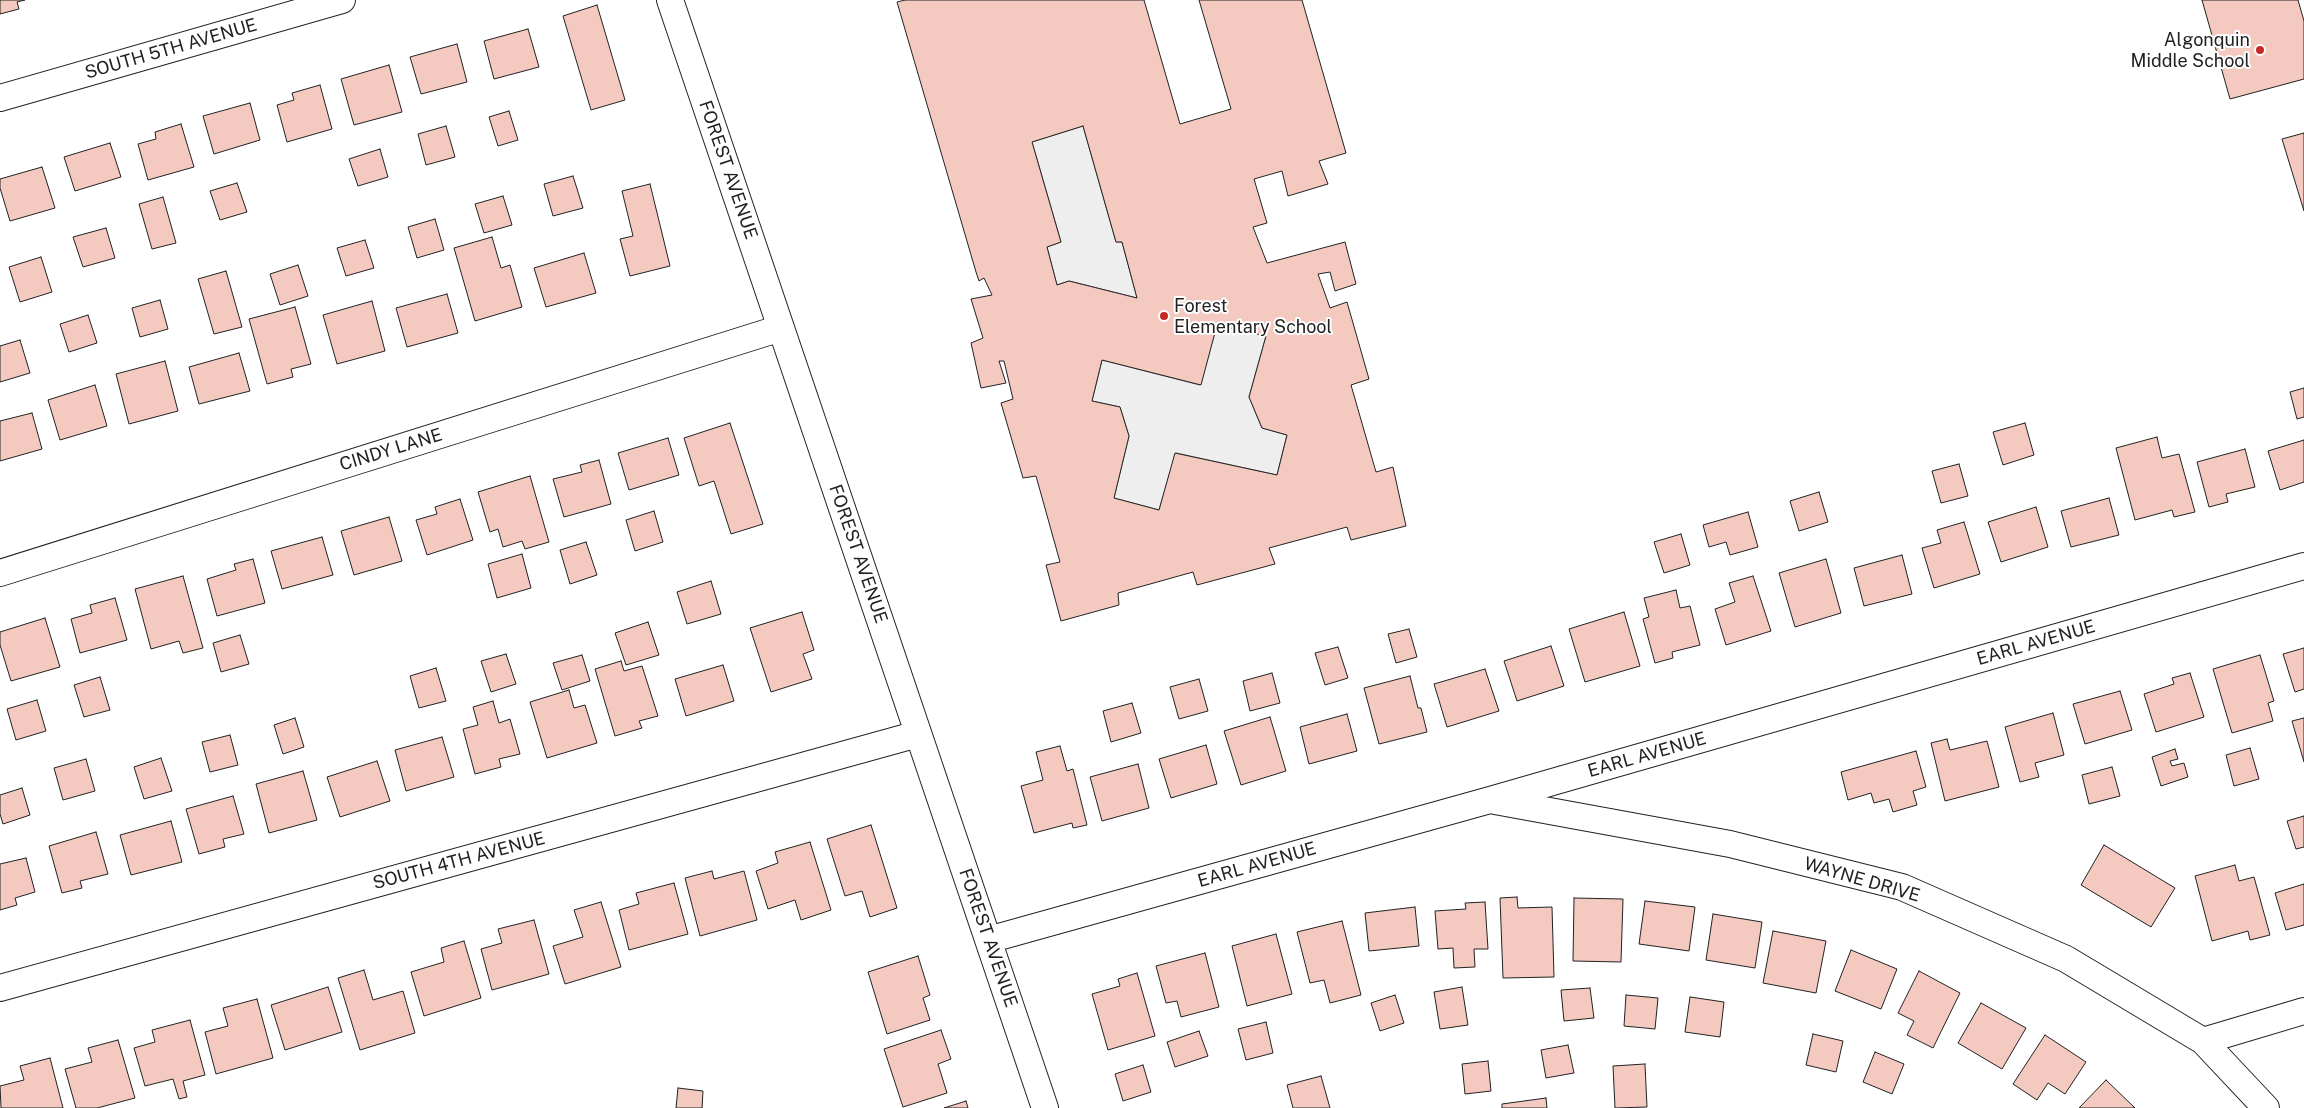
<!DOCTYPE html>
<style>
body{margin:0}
canvas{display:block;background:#fff}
</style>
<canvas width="2304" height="1108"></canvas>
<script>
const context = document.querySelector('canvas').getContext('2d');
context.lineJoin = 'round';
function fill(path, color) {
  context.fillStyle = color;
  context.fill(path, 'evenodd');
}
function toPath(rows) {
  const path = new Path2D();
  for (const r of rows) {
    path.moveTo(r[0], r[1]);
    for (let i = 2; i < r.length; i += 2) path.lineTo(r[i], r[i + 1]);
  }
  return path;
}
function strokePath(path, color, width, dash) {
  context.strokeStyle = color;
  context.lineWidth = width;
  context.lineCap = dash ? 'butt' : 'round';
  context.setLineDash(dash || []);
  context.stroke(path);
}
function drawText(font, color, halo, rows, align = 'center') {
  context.font = font + ' "Public Sans",sans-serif';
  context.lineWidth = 4;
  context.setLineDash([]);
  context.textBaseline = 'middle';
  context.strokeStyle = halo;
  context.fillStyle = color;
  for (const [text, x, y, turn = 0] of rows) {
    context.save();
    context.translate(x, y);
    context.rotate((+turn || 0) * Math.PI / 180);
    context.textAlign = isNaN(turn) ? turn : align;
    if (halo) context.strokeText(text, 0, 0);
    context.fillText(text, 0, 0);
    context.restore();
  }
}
const green = toPath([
 [1083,126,1116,242,1122,242,1137,298,1069,281,1057,285,1047,247,1061,242,1032,142,1083,126],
 [1217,325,1266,336,1249,397,1262,428,1287,435,1277,475,1176,453,1159,510,1114,498,1129,436,1120,407,1092,401,1102,360,1200,385,1217,325]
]);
const building = toPath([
 [0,0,25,0,17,2,19,9,0,14,0,0],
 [905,0,1144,0,1180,124,1231,109,1199,0,1302,0,1346,153,1319,161,1328,184,1288,196,1282,171,1254,179,1267,223,1253,227,1267,263,1345,242,1356,284,1335,291,1330,272,1318,274,1330,308,1347,302,1369,379,1351,385,1376,472,1393,467,1406,526,1351,540,1347,527,1269,548,1275,564,1197,585,1193,572,1118,593,1119,605,1061,621,1046,565,1060,562,1036,476,1023,478,1001,403,1013,399,1004,361,999,361,1006,383,981,388,971,343,983,338,971,299,992,295,984,278,979,281,976,272,897,2,905,0],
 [1083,126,1116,242,1122,242,1137,298,1069,281,1057,285,1047,247,1061,242,1032,142,1083,126],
 [1217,325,1266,336,1249,397,1262,428,1287,435,1277,475,1175,453,1159,510,1114,498,1129,436,1120,407,1092,401,1102,360,1201,385,1217,325],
 [2202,0,2298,0,2304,21,2304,79,2230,99,2202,0],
 [597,5,625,100,591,110,563,16,597,5],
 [528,29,539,67,494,79,484,41,528,29],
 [457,44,467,82,421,94,410,57,457,44],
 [389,65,402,112,354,125,341,79,389,65],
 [320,85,332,129,287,142,277,105,294,100,292,93,320,85],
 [250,103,260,140,214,154,203,116,250,103],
 [509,111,518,140,498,146,489,117,509,111],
 [181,124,194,167,148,180,138,144,156,139,155,132,181,124],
 [446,126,455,157,426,165,418,134,446,126],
 [2304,133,2304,211,2282,139,2304,133],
 [110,143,121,177,75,191,64,157,110,143],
 [380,149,388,177,358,186,349,159,380,149],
 [42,167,55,208,10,221,0,188,0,179,42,167],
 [573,176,583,208,553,216,544,184,573,176],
 [237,183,247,212,220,220,210,191,237,183],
 [650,184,670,266,630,276,620,239,633,236,622,191,650,184],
 [503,196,512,225,484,233,475,204,503,196],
 [163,197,176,243,152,249,139,204,163,197],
 [435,219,444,250,417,258,408,227,435,219],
 [106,228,115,258,83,267,73,237,106,228],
 [492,237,501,268,510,265,522,307,475,321,454,248,492,237],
 [365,240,374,268,346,276,337,248,365,240],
 [584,253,596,293,546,307,534,268,584,253],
 [41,257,52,292,20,302,9,267,41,257],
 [298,265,308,296,280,305,270,274,298,265],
 [226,271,242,327,214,334,198,279,226,271],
 [447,294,458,333,407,347,396,308,447,294],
 [160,300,168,329,140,337,132,308,160,300],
 [372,301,385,351,337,364,323,315,372,301],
 [295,307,311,364,291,369,293,377,267,384,249,319,295,307],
 [88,315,97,343,69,352,60,324,88,315],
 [20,340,30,373,0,382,0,346,20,340],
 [239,353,250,391,199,404,189,367,239,353],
 [165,361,178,411,129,424,116,374,165,361],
 [95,385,107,426,60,440,48,400,95,385],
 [2304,388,2304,417,2297,419,2290,392,2304,388],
 [32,413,42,449,0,461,0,421,32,413],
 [730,423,763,524,731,534,714,481,699,486,684,438,730,423],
 [2025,423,2034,455,2003,465,1993,432,2025,423],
 [2157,437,2162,458,2179,454,2195,512,2174,517,2172,510,2135,520,2116,448,2157,437],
 [668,438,679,475,629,490,618,453,668,438],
 [2304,440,2304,482,2280,490,2268,451,2304,440],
 [2245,449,2255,487,2226,494,2228,502,2209,507,2197,462,2245,449],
 [599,460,611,504,564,517,553,479,582,472,580,465,599,460],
 [1959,464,1968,496,1941,503,1932,471,1959,464],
 [530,476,549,542,525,549,522,541,503,547,498,529,490,532,478,492,530,476],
 [1819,492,1828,522,1799,531,1790,501,1819,492],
 [2109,498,2119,535,2071,547,2061,511,2109,498],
 [460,499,473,540,427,555,416,520,437,514,435,507,460,499],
 [2036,507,2048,547,2001,562,1988,522,2036,507],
 [654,511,663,542,635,551,626,520,654,511],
 [1748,512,1758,547,1730,555,1726,542,1709,547,1703,525,1748,512],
 [389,517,402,561,354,575,341,531,389,517],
 [1964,522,1980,574,1934,588,1922,548,1941,543,1937,530,1964,522],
 [1681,534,1690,565,1664,573,1654,542,1681,534],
 [322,537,333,575,282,589,271,551,322,537],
 [586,542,597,575,570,584,560,550,586,542],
 [522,554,531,588,497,598,488,564,522,554],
 [1902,555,1912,594,1864,606,1854,568,1902,555],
 [253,559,265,603,217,616,207,579,236,570,234,564,253,559],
 [1826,559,1841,613,1795,627,1779,573,1826,559],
 [183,576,203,648,183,653,179,641,151,649,135,589,183,576],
 [1753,576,1771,631,1726,645,1715,609,1735,602,1729,583,1753,576],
 [711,581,721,614,687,624,677,592,711,581],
 [1676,590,1680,608,1690,606,1700,645,1672,652,1673,658,1655,663,1643,619,1649,617,1644,598,1676,590],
 [115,598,127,640,80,653,71,619,92,613,90,605,115,598],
 [802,612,814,650,803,654,812,679,771,692,750,628,802,612],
 [1624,612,1640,666,1585,682,1569,629,1624,612],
 [45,618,60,667,11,681,0,645,0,632,45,618],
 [648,622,659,655,626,665,615,633,648,622],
 [1409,629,1417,657,1396,663,1388,634,1409,629],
 [240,635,249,664,221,672,213,643,240,635],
 [1551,646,1564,686,1517,701,1504,661,1551,646],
 [1338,647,1348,678,1325,685,1315,653,1338,647],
 [2304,648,2304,689,2295,692,2283,654,2304,648],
 [506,654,516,684,491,692,481,661,506,654],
 [582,655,590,681,562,690,553,663,582,655],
 [2260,655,2274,701,2268,703,2273,721,2232,733,2213,669,2260,655],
 [621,661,624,671,642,666,658,716,639,721,642,728,615,736,595,669,621,661],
 [723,665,734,701,686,716,675,679,723,665],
 [436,668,446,701,419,708,410,676,436,668],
 [1485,669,1499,711,1447,727,1434,684,1485,669],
 [1272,673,1280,703,1250,711,1243,681,1272,673],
 [2190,673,2204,717,2156,732,2144,694,2174,684,2172,678,2190,673],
 [1410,676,1418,708,1421,708,1427,732,1379,744,1364,688,1410,676],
 [100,677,110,710,84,717,74,685,100,677],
 [1199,679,1208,711,1179,719,1170,687,1199,679],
 [569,690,574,708,585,705,597,743,547,758,530,702,569,690],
 [2120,691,2132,730,2085,744,2073,704,2120,691],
 [37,700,46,731,16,740,7,709,37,700],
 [493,701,499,723,510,719,520,754,499,759,501,767,475,774,463,729,478,725,473,707,493,701],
 [1132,703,1141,733,1111,742,1103,711,1132,703],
 [2053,713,2064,755,2035,763,2039,777,2020,782,2005,727,2053,713],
 [1347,714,1357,751,1309,764,1300,727,1347,714],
 [1270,717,1286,771,1241,785,1224,731,1270,717],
 [295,718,304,747,283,754,274,725,295,718],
 [2304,718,2304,762,2292,721,2304,718],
 [230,735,238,765,210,772,202,742,230,735],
 [442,737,454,777,406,791,395,750,442,737],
 [1947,739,1950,750,1987,741,1999,787,1945,801,1931,743,1947,739],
 [1206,745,1217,784,1171,798,1159,759,1206,745],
 [1060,746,1067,771,1073,769,1087,825,1073,828,1072,823,1034,833,1021,786,1043,780,1036,752,1060,746],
 [2250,748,2259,779,2234,786,2226,755,2250,748],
 [2175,749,2178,759,2170,761,2172,766,2184,763,2188,777,2161,786,2152,757,2175,749],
 [1916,751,1926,787,1913,791,1917,805,1893,812,1889,799,1874,803,1871,793,1848,800,1841,772,1916,751],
 [161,758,172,791,144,799,134,767,161,758],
 [86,759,95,791,63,800,54,768,86,759],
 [377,761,390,801,340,817,327,777,377,761],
 [1138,764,1149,808,1102,821,1090,777,1138,764],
 [2112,767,2120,796,2089,804,2082,775,2112,767],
 [303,771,317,820,269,833,256,784,303,771],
 [22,788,30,815,3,824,0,814,0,795,22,788],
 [233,796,244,834,223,839,225,847,199,854,186,809,233,796],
 [2304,816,2304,847,2296,849,2287,821,2304,816],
 [171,821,182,862,131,875,120,835,171,821],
 [871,825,897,908,870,917,862,891,845,896,827,839,871,825],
 [96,832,108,874,80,881,82,888,62,893,49,846,96,832],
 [810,842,831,910,801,920,795,900,768,909,756,871,778,863,775,852,810,842],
 [2104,845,2175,888,2151,927,2081,885,2104,845],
 [26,858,35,892,15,898,17,905,0,910,0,864,26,858],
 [2235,865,2239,881,2254,877,2270,935,2250,940,2248,931,2212,941,2195,876,2235,865],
 [712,871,714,879,744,871,757,920,700,936,685,878,712,871],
 [674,883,688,934,629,950,619,910,639,904,636,893,674,883],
 [2304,884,2304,925,2286,930,2275,893,2304,884],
 [1517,897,1518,908,1552,907,1554,977,1503,978,1500,898,1517,897],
 [1574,898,1623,899,1621,962,1573,961,1574,898],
 [1645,901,1695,907,1689,951,1639,944,1645,901],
 [601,902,621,967,565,984,553,946,583,937,574,910,601,902],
 [1485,902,1488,949,1474,949,1475,967,1454,968,1453,948,1438,949,1435,911,1466,909,1465,903,1485,902],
 [1415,907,1419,946,1369,951,1365,913,1415,907],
 [1713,914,1762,922,1755,968,1706,960,1713,914],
 [534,920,549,974,492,990,481,949,502,943,498,929,534,920],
 [1342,921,1361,995,1330,1003,1324,980,1310,983,1297,932,1342,921],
 [1773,931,1826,941,1816,993,1763,983,1773,931],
 [1276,934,1292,994,1247,1006,1232,946,1276,934],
 [464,941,481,998,424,1016,411,972,444,962,441,948,464,941],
 [1851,950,1897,969,1881,1009,1835,991,1851,950],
 [1205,953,1219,1007,1181,1017,1177,1001,1166,1003,1156,966,1205,953],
 [918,956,930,995,923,998,930,1020,887,1034,868,972,918,956],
 [364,970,373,1000,403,991,415,1033,360,1050,338,978,364,970],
 [1919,971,1960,993,1933,1048,1907,1035,1914,1021,1898,1013,1919,971],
 [1137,973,1155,1036,1108,1050,1092,994,1120,986,1118,979,1137,973],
 [328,987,342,1032,285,1050,271,1005,328,987],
 [1462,987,1468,1025,1440,1029,1434,992,1462,987],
 [1590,988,1594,1018,1564,1021,1561,990,1590,988],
 [1395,995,1404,1023,1380,1031,1371,1003,1395,995],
 [1626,995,1658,998,1655,1029,1624,1026,1626,995],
 [1690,997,1724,1002,1720,1037,1685,1032,1690,997],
 [257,999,273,1058,216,1074,205,1032,228,1026,223,1008,257,999],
 [1981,1003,2026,1028,2002,1069,1958,1043,1981,1003],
 [190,1020,205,1075,183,1081,187,1097,179,1099,173,1079,145,1086,134,1048,155,1042,152,1030,190,1020],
 [1266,1022,1273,1053,1246,1060,1238,1029,1266,1022],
 [941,1030,951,1059,938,1064,947,1093,903,1107,884,1049,941,1030],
 [1199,1031,1208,1056,1175,1067,1167,1042,1199,1031],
 [1813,1034,1843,1041,1836,1072,1806,1065,1813,1034],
 [2045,1035,2086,1062,2065,1094,2048,1083,2037,1100,2013,1084,2045,1035],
 [118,1040,135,1098,97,1108,76,1108,65,1069,92,1062,88,1048,118,1040],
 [1568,1045,1574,1073,1546,1078,1541,1050,1568,1045],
 [1875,1052,1904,1064,1892,1094,1863,1082,1875,1052],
 [50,1058,63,1108,1,1108,0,1086,24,1080,20,1066,50,1058],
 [1488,1061,1491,1091,1465,1094,1462,1064,1488,1061],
 [1645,1064,1647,1107,1615,1108,1613,1066,1645,1064],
 [1143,1065,1151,1092,1123,1101,1115,1074,1143,1065],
 [1321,1076,1330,1108,1293,1108,1287,1085,1321,1076],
 [2106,1080,2135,1108,2079,1108,2106,1080],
 [678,1088,703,1091,702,1108,676,1108,678,1088],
 [1546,1098,1547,1108,1502,1108,1502,1104,1546,1098],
 [966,1101,968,1108,944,1108,966,1101]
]);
const street = toPath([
 [670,0,1045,1108],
 [0,98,342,0],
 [0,573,781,328],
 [1495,801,1730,844,1902,887,2066,959,2203,1041,2266,1108],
 [988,940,1490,800,2304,566],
 [0,988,918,734],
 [2203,1041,2304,1011]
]);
const markers = [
 [2260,50,5,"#c62828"],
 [1164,316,5,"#c62828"]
];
const poiNames = [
 ["Algonquin",2250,40],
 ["Middle School",2250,61],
 ["Forest",1174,306,"left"],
 ["Elementary School",1174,327,"left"]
];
const streetNames = [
 ["SOUTH 5TH AVENUE",171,49,-16],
 ["FOREST AVENUE",728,170,71],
 ["CINDY LANE",391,450,-17],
 ["FOREST AVENUE",858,554,71],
 ["EARL AVENUE",2036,643,-16],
 ["EARL AVENUE",1647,755,-16],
 ["SOUTH 4TH AVENUE",459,861,-15],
 ["EARL AVENUE",1257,865,-16],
 ["WAYNE DRIVE",1862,880,16],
 ["FOREST AVENUE",988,938,71]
];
fill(green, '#eee');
strokePath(green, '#6f6f6f', 1);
fill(building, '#f3c9c0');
strokePath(building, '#222', 1);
strokePath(street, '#222', 28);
strokePath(street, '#fff', 26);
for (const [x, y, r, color] of markers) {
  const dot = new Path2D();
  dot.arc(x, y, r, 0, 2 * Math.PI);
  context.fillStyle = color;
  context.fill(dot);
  strokePath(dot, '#fff', 2);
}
drawText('18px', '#222', '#fff', poiNames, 'right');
drawText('18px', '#222', '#fff', streetNames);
</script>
